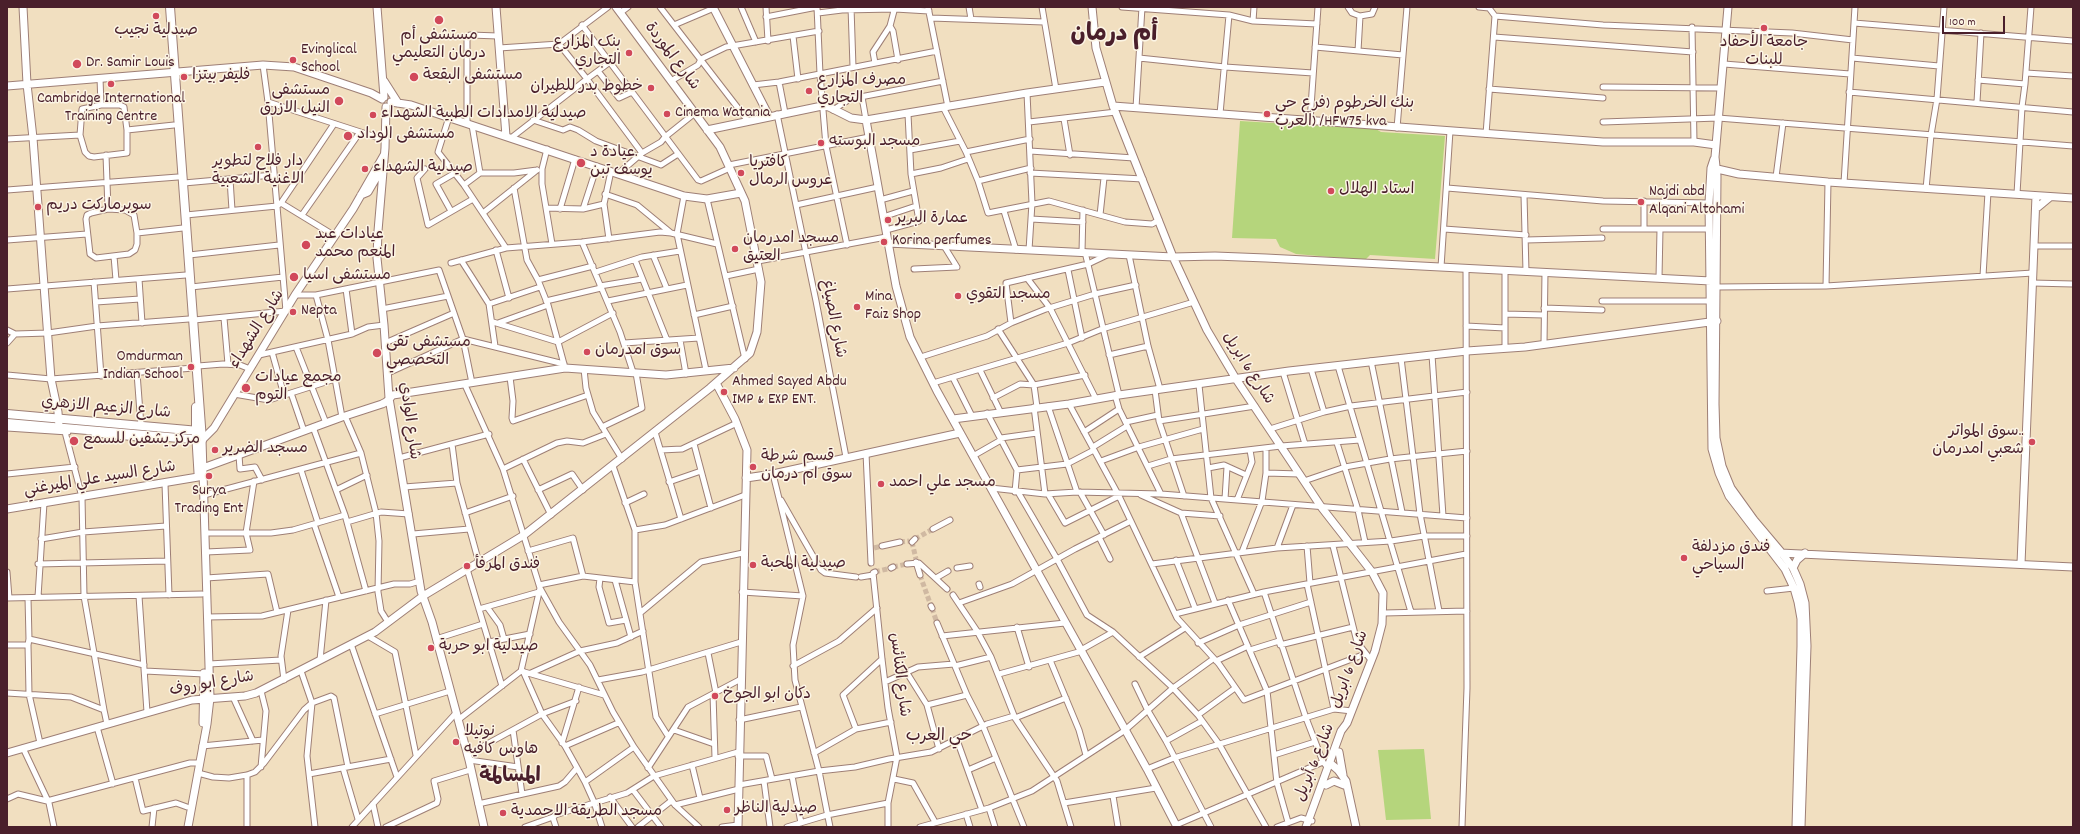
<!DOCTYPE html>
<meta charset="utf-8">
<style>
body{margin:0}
#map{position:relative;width:2080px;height:834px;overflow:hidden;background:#f1dfc0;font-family:Dekko,sans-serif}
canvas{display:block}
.frame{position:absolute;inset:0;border:8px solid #4a1f2b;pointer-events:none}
.scale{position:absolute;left:1942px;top:16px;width:63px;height:18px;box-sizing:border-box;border:2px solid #4a1f2b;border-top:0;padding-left:5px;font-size:12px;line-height:14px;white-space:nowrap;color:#4a1f2b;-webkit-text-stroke:3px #fcf5e5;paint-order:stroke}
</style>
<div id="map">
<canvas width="2080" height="834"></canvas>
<div class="frame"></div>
<div class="scale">100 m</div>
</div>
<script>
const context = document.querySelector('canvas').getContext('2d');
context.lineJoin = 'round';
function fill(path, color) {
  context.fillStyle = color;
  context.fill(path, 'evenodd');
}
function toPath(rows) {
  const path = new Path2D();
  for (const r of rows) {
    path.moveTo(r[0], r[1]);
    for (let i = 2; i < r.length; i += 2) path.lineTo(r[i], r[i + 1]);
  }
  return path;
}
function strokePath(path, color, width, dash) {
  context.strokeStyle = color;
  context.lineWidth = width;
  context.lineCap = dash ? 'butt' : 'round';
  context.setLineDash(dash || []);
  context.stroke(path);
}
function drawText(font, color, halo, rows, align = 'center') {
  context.font = font + ' Dekko,"Playpen Sans Arabic",sans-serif';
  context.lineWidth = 3;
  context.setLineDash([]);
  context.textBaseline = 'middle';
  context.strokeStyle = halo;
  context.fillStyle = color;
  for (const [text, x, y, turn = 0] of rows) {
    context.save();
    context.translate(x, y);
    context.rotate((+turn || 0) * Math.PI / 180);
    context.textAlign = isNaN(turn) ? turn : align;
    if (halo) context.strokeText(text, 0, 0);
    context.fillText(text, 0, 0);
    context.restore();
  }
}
const green = toPath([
 [1240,121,1376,129,1381,132,1445,136,1435,259,1370,255,1365,260,1296,254,1280,247,1276,239,1232,238],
 [1424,749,1431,819,1386,820,1378,750]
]);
const streetTunnel = toPath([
 [915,539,933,529],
 [900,542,909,541],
 [912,542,916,559],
 [874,548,882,546],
 [893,567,907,564],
 [875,572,891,568],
 [920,575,931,606],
 [932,608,937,623]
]);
const street = toPath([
 [660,7,748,121],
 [741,7,756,42],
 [766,7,768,41],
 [851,7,853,67],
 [928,7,948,107],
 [969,7,971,19],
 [1042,7,1056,89],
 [1122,7,1229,15,1253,21,1317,24],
 [1348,7,1352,13,1360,16,1372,14,1375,7],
 [1479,7,1489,8,1495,16,1486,134],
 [620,13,628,7],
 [818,13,842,10,895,9,929,11],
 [1495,16,1603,25,1792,33,1853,40],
 [766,17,817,7,820,74,826,146,847,245],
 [931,18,1044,22],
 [1253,21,1254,7],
 [1854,23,2073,41],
 [582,25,698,180,701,181,730,168],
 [674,25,714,8],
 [890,26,893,31,898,60],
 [1692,27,1694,142],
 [793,36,798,79],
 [1494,37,1693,52],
 [559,44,608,7],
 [1315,47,1403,55],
 [499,48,559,44,587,79,511,138],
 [1358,51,1360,16],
 [1139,58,1225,67,1313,73],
 [1852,58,1939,66],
 [610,62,587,79,642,153],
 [875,63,873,52,890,26,895,7],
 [1724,64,1850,74],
 [598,71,619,98,632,92],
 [2026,73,2073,76],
 [100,78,101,105],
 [1978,80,2025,84],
 [671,81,698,65,701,59,726,47,819,31],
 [779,82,785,113],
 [753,85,779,82,937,51],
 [1603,87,1721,88],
 [1489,89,1603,98],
 [1849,92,2073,112],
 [1027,93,1032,203,1029,250],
 [862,97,866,120],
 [268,102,385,140],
 [1977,102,1981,33],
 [101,105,120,105,124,107,127,130,127,153,94,157,89,156,85,152,80,135,82,109,101,105],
 [943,107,966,152,978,181,988,213,1049,201,1125,222,1152,224,1159,220],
 [1136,108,1142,7],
 [833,110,850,99,943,81],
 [777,114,816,301,846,457],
 [1220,114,1229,15],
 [449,117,438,152,464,185,506,248],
 [1064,119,1070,155],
 [533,120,563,130,570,127,578,130,596,141,661,165,678,154],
 [1310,121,1318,7],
 [1029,122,1116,112],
 [1603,122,1718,118,2073,146],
 [467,123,467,39,470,35,498,36],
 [1397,128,1407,7],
 [127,130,174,125],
 [7,139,80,135],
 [547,149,542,169,542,184,552,244],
 [910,150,960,141],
 [1030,151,1134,158],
 [966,152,1030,139],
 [106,155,108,209],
 [729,165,869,137],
 [425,169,417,178,428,225,473,199],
 [480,173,514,173,537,170],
 [619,173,642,153,661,142,665,137,695,113],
 [1030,173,1143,179],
 [911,174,941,168,968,159],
 [1776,177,1783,123],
 [230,179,232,210],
 [978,181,1031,168],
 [184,183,273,175],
 [1844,183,1855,7],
 [464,185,480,173,472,125],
 [514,188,527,260,538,280,548,305,565,368],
 [1447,188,1603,201,1709,203],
 [1926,189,1931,135,1937,99,1944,7],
 [7,190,178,177],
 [605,194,637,205,671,233,717,244],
 [2017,194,2022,107,2025,84,2031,7],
 [1524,195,1526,272],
 [684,196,677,234,706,370],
 [707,199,745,359],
 [880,200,913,191],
 [281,203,334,124],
 [604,204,609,239],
 [796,205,878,187],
 [546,208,583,209,604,204,611,171],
 [108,209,125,210,134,215,137,233,137,244,135,250,129,254,96,258,90,254,86,219,87,215,91,213,108,209],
 [560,209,575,159],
 [583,209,597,166],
 [451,211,436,184,455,173],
 [1004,211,1016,250],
 [483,213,537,170],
 [186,215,277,206,281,203,335,236],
 [302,215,360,132],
 [1100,215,1104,178],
 [883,217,916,206],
 [1031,219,1083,222],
 [1444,229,1526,235],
 [1603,229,1709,229],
 [1644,229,1644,201],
 [886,230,919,221,911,174,908,114],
 [137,233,183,228],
 [7,240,87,234],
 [1526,240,1602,238],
 [582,242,620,332,633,372],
 [2034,246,2073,246],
 [496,250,509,298],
 [1082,252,1083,210],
 [1085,252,1119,395],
 [189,255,279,245],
 [653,255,667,289],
 [1129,255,1148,346,1160,389],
 [114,256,116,280],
 [461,260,489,304,495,346],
 [635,260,667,340],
 [758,261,886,237],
 [451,263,506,248,582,242,660,232,671,233],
 [1441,267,1450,131],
 [914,269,957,267,944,246],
 [1068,270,1082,338],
 [596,272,642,257,680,251],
 [726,276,759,269],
 [1983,276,1988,192],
 [1027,278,1050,308,1096,399],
 [1659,278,1660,229],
 [139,279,142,323],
 [538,280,593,266],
 [94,282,101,376],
 [2032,283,2073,284],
 [600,286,642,279],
 [1826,286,1828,182],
 [191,287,283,277],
 [1717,287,1826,286,2033,273],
 [7,289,186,275],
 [346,289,352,334],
 [295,295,316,295,439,270,463,339,472,383],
 [316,295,328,340,342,417],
 [546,301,601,288],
 [608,301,687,285],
 [1602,301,1711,301],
 [96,302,140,299],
 [489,304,540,287],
 [1544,308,1602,310],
 [382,309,448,296],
 [1505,314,1544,315],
 [694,315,733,306],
 [224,318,228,364],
 [194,320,286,311,268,102,263,65],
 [493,322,558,342,613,313],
 [498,323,548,305],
 [1011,323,1006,283,1088,264,1109,254],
 [1466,326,1505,328],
 [998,329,1034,385,1037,407],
 [7,330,15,334,48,333,97,326,189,319],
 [680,340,686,374],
 [7,343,15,334],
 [385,343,454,313],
 [624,343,699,338],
 [1544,344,1545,272],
 [296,347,326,423],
 [1505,348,1505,270],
 [272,352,284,395],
 [259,355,352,334,368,327,384,325],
 [1109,355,1148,346],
 [1432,355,1443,516],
 [921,357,987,336,1011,323,1046,309,1095,294,1136,285],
 [1401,358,1420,514,1439,611],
 [1371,361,1402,512],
 [198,366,223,364,240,365,250,369],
 [1338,366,1411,612],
 [584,369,586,388,593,412,622,459],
 [1311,369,1324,412],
 [980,370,1000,411],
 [1283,372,1305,444],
 [137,373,141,426],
 [388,373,463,339,564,364],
 [7,375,51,379,194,368],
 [510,377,513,401,512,418,513,421,588,395],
 [953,378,972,416],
 [933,383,1068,343,1102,329,1194,302],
 [1199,385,1211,498,1254,594],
 [1155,390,1159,421,1184,496],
 [291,393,304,431],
 [234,394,269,400,335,379],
 [1115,395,1119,409,1161,494],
 [993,398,1020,384,1034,385,1085,375],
 [1069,404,1119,496,1177,618,1219,664,1244,700,1365,654],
 [1048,406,1077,492],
 [1034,407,1045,494],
 [987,413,1017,470,1015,492],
 [345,416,361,453,376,513,379,541,378,592,381,611,388,622],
 [1159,421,1255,406],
 [1126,422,1158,415],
 [313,427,345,515,366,591],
 [602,427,642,408,636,373],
 [7,428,68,432],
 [1270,429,1324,412,1351,406,1467,392],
 [65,432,82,497,84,596,104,710],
 [655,432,681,519],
 [1084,432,1119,409],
 [94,434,159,440,165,439],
 [1001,438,1037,433],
 [1337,443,1358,510,1365,542],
 [452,444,457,483,479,563],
 [694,444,711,508],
 [1093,447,1127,426],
 [661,450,682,449,737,423],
 [866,453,871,563],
 [239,455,240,469,255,467,262,480],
 [973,456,1001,440],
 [399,458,489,434],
 [523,459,551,515],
 [1101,461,1139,447,1203,429],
 [613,466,635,530,635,582,656,717,668,736],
 [1148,466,1171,459,1281,446,1360,440],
 [1208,468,1224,465,1246,475],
 [503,469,557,443,567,441,583,443,606,434],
 [301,470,318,523],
 [1017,470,1067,464,1094,450],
 [1266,473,1300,474],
 [7,474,75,467],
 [773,474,803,596,793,645,795,680,819,771,830,827],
 [1304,481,1345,467,1390,459,1467,451],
 [669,482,701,471],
 [165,484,169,595],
 [404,487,457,483],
 [991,488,1045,494,1077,492,1161,494,1467,518],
 [336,490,367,475],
 [538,490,572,474,583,490],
 [1018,492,1057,559,1087,615,1113,632,1173,688,1198,715,1219,744,1266,827],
 [1080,492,1104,535],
 [1048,494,1065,523,1119,496],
 [204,495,361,453],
 [1141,495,1181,513,1220,516],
 [1225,499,1227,467],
 [781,500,821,570,825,573,856,577],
 [1237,500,1252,462,1250,450],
 [625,503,644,494],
 [465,513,513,496],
 [1181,513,1215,603],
 [347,522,381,512,409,514],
 [314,524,339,597],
 [933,529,950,520],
 [635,530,665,525,745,495],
 [205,533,271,533,293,530,345,515],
 [413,534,469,529],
 [1099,537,1110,559],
 [41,539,83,532,166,526],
 [912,542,915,539],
 [882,546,900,542],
 [1307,546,1310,583],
 [1333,546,1357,642,1371,660],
 [1277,548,1293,505],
 [528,551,573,538,583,576],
 [206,552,250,550,246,533,254,481],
 [1242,552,1262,501,1266,473,1266,448],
 [1176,560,1195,608],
 [916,562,920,575],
 [38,564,167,561],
 [907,564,919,563,947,589],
 [1152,564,1277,548,1391,541,1424,536,1467,536],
 [891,568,893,567],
 [957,568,970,566],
 [467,569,502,686],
 [7,572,9,598],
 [875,572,873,573,882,659,888,708,897,757,888,803,888,827],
 [861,577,873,575],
 [206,578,268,574,277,612],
 [600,578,599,587,609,623,626,620],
 [936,578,948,571],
 [615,580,631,637],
 [979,584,980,587],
 [1307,584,1334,709],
 [539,585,583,576,635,582],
 [540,588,559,622,590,665,613,712,634,747,675,805,699,827],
 [1767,591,1794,588],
 [742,592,803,596],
 [1264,592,1306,718,1323,762,1328,768],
 [953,595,977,631,991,657,1015,718,1057,781,1071,827],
 [139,596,147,712],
 [38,597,44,503],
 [7,598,202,594],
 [28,598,29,639],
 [1228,600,1267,691,1277,783,1288,822],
 [959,603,1012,584,1075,549,1131,521],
 [931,606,932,608],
 [487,607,500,625,504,639],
 [479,609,539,592],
 [640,613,701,562,743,553],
 [1384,613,1467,611],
 [1175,614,1264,592,1466,554],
 [207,617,262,616,394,584,410,584,420,581],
 [937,623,967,695,983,726,1024,827],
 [1017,627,1029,667],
 [368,636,395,652,416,755],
 [942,636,1065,623],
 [436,639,483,624],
 [489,642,530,634],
 [1198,643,1239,625,1311,602],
 [351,644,397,777],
 [7,645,28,645,29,639,144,665],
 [28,645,29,694,40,743],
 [1280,645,1353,627],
 [1081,650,1113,632],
 [1250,650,1279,641],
 [708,653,716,693],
 [1139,657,1185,628],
 [320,660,326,600],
 [1050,660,1079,730,1086,755],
 [1216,661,1248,646],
 [209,664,281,660],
 [793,666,839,641,877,608],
 [955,666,991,657],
 [145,671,204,674],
 [301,671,312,703,307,756,315,827],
 [521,671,604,695],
 [523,671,542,714,565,746,585,782,594,802,602,827],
 [531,673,580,651,617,643,643,631],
 [907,673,927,705,939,749],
 [999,674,1082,651],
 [284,680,281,656,288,610],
 [598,680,642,672,741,642],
 [885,682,918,667,954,664],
 [1135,684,1147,709,1166,741,1211,827],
 [7,693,71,697,104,710,107,724],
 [713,694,715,758],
 [233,697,253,741],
 [927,705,967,695],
 [375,714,450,691],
 [1198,715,1235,688],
 [1015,718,1066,698],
 [458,720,521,671,540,588,503,469,465,385],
 [739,720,801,707],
 [97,727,113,784],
 [856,729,843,695,882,659],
 [513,730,522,794],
 [674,730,714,744],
 [957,740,982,810],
 [1166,741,1202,721],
 [562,743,579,687],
 [202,746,263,740],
 [565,746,618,723],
 [23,748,49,803,54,827],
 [814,753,856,729,891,722],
 [467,755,542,714,576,701],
 [1274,755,1315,742],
 [738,756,766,756,772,779],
 [469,760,518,767],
 [692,765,700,798],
 [261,767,266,711,261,691],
 [343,768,358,819],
 [648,768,688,707,741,679],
 [1147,769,1174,758,1334,709,1352,711],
 [968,770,996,758],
 [198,773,213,777,229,778,247,775,255,772,264,763,304,710,312,703,331,696,334,698,348,767],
 [309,774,391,759],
 [792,776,801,823],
 [135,778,143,811,176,803,187,807],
 [894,779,913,783,935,822],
 [764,781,770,827],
 [585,782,634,747],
 [739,785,819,771,855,767,889,759,931,752,987,724,1014,716],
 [633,790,661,827],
 [1113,796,1118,827],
 [610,797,632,827],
 [7,799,18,794,47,801,190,763,200,763],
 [1064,803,1156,788],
 [373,804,378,827],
 [478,804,559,786,565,782,577,768],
 [675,805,739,789],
 [989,808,995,827],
 [966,814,970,827],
 [1176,825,1323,762],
 [152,827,154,808],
 [247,827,247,775],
 [352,827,456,713],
 [386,827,437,803,438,799,434,781,470,770],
 [525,827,553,817],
 [556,827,553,818,555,815,627,793,654,776,738,752],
 [638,827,671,801],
 [722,827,738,825],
 [787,827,827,815,888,803],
 [920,827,989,808,1032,791,1124,731,1173,688,1213,659],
 [1277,827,1301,818,1312,821],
 [1462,827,1467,688,1466,268]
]);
const secondary = toPath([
 [23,7,27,84,33,138,51,379,58,412,59,427],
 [377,7,384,97],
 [496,7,506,136],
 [713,7,769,116],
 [1092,7,1096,48,1113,106,1173,257,1207,330,1236,379,1322,508,1372,572,1383,593,1382,624,1375,651,1347,723,1341,731,1306,827],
 [1728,7,1715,157,1717,176,1715,404,1716,438,1722,466,1731,488,1754,520,1781,552,1793,568,1800,584,1805,603,1807,646,1801,827],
 [384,81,398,103],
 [7,86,263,65,294,67,371,93,382,99],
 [391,102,411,105,684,196,707,199,741,193],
 [1113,106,1603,142,1694,142,1716,145],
 [386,107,385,148,378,231,377,258,384,325,389,398,421,591,432,622,469,760,484,827],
 [866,120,896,286,910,337,937,391,1147,769,1177,827],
 [707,130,822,106,829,107,851,118,866,120,1027,93,1105,82],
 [1714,159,1711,168,1709,203,1712,449,1719,473,1729,496,1785,569,1794,588,1798,602,1801,619,1801,646,1796,827],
 [1713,168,1739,174,1828,182,2073,198],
 [361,195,368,192,382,168],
 [2038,207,2050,197],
 [888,243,1173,257,1215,256,1266,258,1711,281],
 [716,383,735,419,747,450,738,827],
 [953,419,1069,404,1119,395,1289,371,1467,351,1525,347,1717,321],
 [196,440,198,473],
 [203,468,342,417,382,404,386,402,393,395,565,368,666,375,734,368],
 [746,478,773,474,960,433],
 [7,509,198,477],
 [1780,553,2073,567],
 [2021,564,2036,196],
 [1793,568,1797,560,1805,553],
 [203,723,204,673],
 [1339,752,1343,775],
 [7,753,192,700,245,696,256,693,375,632,423,596,524,535,710,388,750,353,757,332,761,282,745,201,720,147,616,7],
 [1330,763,1338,770,1346,781,1356,827],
 [1326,785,1334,781,1344,785],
 [188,827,207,724,210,698,202,440,214,428,295,295,353,209,384,155]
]);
const primary = toPath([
 [196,407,196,440],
 [7,414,199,431],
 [7,423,202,440,170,7]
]);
const markers = [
 [156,16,4,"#d1495b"],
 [439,20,5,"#d1495b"],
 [1764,28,4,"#d1495b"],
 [629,53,4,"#d1495b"],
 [293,60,4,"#d1495b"],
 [77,64,5,"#d1495b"],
 [184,77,4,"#d1495b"],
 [414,77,5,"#d1495b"],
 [111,84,4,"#d1495b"],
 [651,88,4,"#d1495b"],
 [809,91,4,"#d1495b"],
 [339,101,5,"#d1495b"],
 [667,114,4,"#d1495b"],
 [1267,114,4,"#d1495b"],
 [373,115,4,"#d1495b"],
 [348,136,5,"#d1495b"],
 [821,143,4,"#d1495b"],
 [258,147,4,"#d1495b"],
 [581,163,5,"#d1495b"],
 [365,169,4,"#d1495b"],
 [741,173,4,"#d1495b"],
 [1331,191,4,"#d1495b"],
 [1641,202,4,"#d1495b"],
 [38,207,4,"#d1495b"],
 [888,220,4,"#d1495b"],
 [884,242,4,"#d1495b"],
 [306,245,5,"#d1495b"],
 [735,249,4,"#d1495b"],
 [294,277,5,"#d1495b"],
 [958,296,4,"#d1495b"],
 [857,307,4,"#d1495b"],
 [293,312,4,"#d1495b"],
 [587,352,4,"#d1495b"],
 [377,353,5,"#d1495b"],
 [191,367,4,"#d1495b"],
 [246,388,5,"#d1495b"],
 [724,392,4,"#d1495b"],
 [74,441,5,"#d1495b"],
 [2032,442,4,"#d1495b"],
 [215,450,4,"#d1495b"],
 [753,467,4,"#d1495b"],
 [209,476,4,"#d1495b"],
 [881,484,4,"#d1495b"],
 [1684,558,4,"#d1495b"],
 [753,565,4,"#d1495b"],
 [467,566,4,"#d1495b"],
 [431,648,4,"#d1495b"],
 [715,696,4,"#d1495b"],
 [456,742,4,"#d1495b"],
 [727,810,4,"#d1495b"],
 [503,813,4,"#d1495b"]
];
const poiNames = [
 ["صيدلية نجيب",156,32,"center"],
 ["مستشفى أم",439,37,"center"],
 ["درمان التعليمي",439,55,"center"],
 ["بنک المزارع",621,44,"right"],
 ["التجاري",621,62,"right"],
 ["جامعة الأحفاد",1764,44,"center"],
 ["للبنات",1764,62,"center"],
 ["Evinglical",301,51],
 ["School",301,69],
 ["Dr. Samir Louis",86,64],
 ["فليفر بيتزا",192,77],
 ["مستشفى البقعة",423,77],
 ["مصرف المزارع",817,82],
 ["التجاري",817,100],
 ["خطوط بدر للطيران",643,88,"right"],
 ["مستشفى",330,92,"right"],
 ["النيل الازرق",330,110,"right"],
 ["Cambridge International",111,100,"center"],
 ["Training Centre",111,118,"center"],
 ["بنك الخرطوم (فرع حي",1275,105],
 ["العرب) /HFW75 kva",1275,123],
 ["Cinema Watania",675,114],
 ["صيدلية الامدادات الطبية الشهداء",381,115],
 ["مستشفى الوداد",357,136],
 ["مسجد البوسته",829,143],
 ["عيادة د.",590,154],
 ["يوسف تبن",590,172],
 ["دار فلاح لتطوير",258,163,"center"],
 ["الاغنية الشعبية",258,181,"center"],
 ["كافتريا",749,164],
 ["عروس الرمال",749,182],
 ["صيدلية الشهداء",373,169],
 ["استاد الهلال",1339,191],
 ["Najdi abd",1649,193],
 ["Alqani Altohami",1649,211],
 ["سوبرماركت دريم",46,207],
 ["عمارة البرير",896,220],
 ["عيادات عبد",315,236],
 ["المنعم محمد",315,254],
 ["مسجد امدرمان",743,240],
 ["العتيق",743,258],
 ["Korina perfumes",892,242],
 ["مستشفى اسيا",303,277],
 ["مسجد التقوي",966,296],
 ["Mina",865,298],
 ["Faiz Shop",865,316],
 ["Nepta",301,312],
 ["مستشفى تقى",386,344],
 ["التخصصي",386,362],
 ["سوق امدرمان",595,352],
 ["Omdurman",183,358,"right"],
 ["Indian School",183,376,"right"],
 ["مجمع عيادات",255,379],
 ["التوم",255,397],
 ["Ahmed Sayed Abdu",732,383],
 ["IMP & EXP ENT.",732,401],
 ["سوق المواتر..",2024,433,"right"],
 ["شعبي امدرمان",2024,451,"right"],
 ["مركز يشفين للسمع",83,441],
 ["مسجد الضرير",223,450],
 ["قسم شرطة",761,458],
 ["سوق ام درمان",761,476],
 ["مسجد علي احمد",889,484],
 ["Surya",209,492,"center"],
 ["Trading Ent",209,510,"center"],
 ["فندق مزدلفة",1692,549],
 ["السياحي",1692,567],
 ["صيدلية المحبة",761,565],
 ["فندق المرفأ",475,566],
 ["صيدلية ابو حربة",439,648],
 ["دكان ابو الجوخ",723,696],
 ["نوتيلا",464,733],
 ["هاوس كافيه",464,751],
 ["صيدلية الناظر",735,810],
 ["مسجد الطريقة الاحمدية",511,813]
];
const streetNames = [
 ["شارع الموردة",671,57,53],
 ["شارع الصياغ",832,319,79],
 ["شارع الشهداء",258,330,-58],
 ["شارع 6 ابريل",1247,369,57],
 ["شارع الزعيم الازهري",106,409,5],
 ["شارع الوادي",408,421,82],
 ["شارع السيد علي الميرغني",100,480,-9],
 ["شارع 6 ابريل",1351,670,-70],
 ["شارع الكنائس",898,675,83],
 ["شارع ابو روف",212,685,-10],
 ["شارع 6 أبريل",1316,763,-68]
];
const neighbourhoodNames = [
 ["حي العرب",939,738]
];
const districtNames = [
 ["المسالمة",510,778]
];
const townNames = [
 ["أم درمان",1114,37]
];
fill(green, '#b5d57c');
strokePath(streetTunnel, '#d0b9a2', 5, [5, 2.5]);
strokePath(street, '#9e7f76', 7);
strokePath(secondary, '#9e7f76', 9);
strokePath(primary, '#9e7f76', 10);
strokePath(street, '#fff', 5);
strokePath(secondary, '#fff', 7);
strokePath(primary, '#fff', 8);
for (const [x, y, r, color] of markers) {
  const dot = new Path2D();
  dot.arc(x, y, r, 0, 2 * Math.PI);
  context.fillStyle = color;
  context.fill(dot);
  strokePath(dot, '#fcf5e5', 1.5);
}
drawText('16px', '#4a1f2b', '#fcf5e5', poiNames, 'left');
drawText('16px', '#4a1f2b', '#fcf5e5', streetNames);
drawText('17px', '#4a1f2b', '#fcf5e5', neighbourhoodNames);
drawText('bold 20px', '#4a1f2b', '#fcf5e5', districtNames);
drawText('bold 24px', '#4a1f2b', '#fcf5e5', townNames);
</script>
